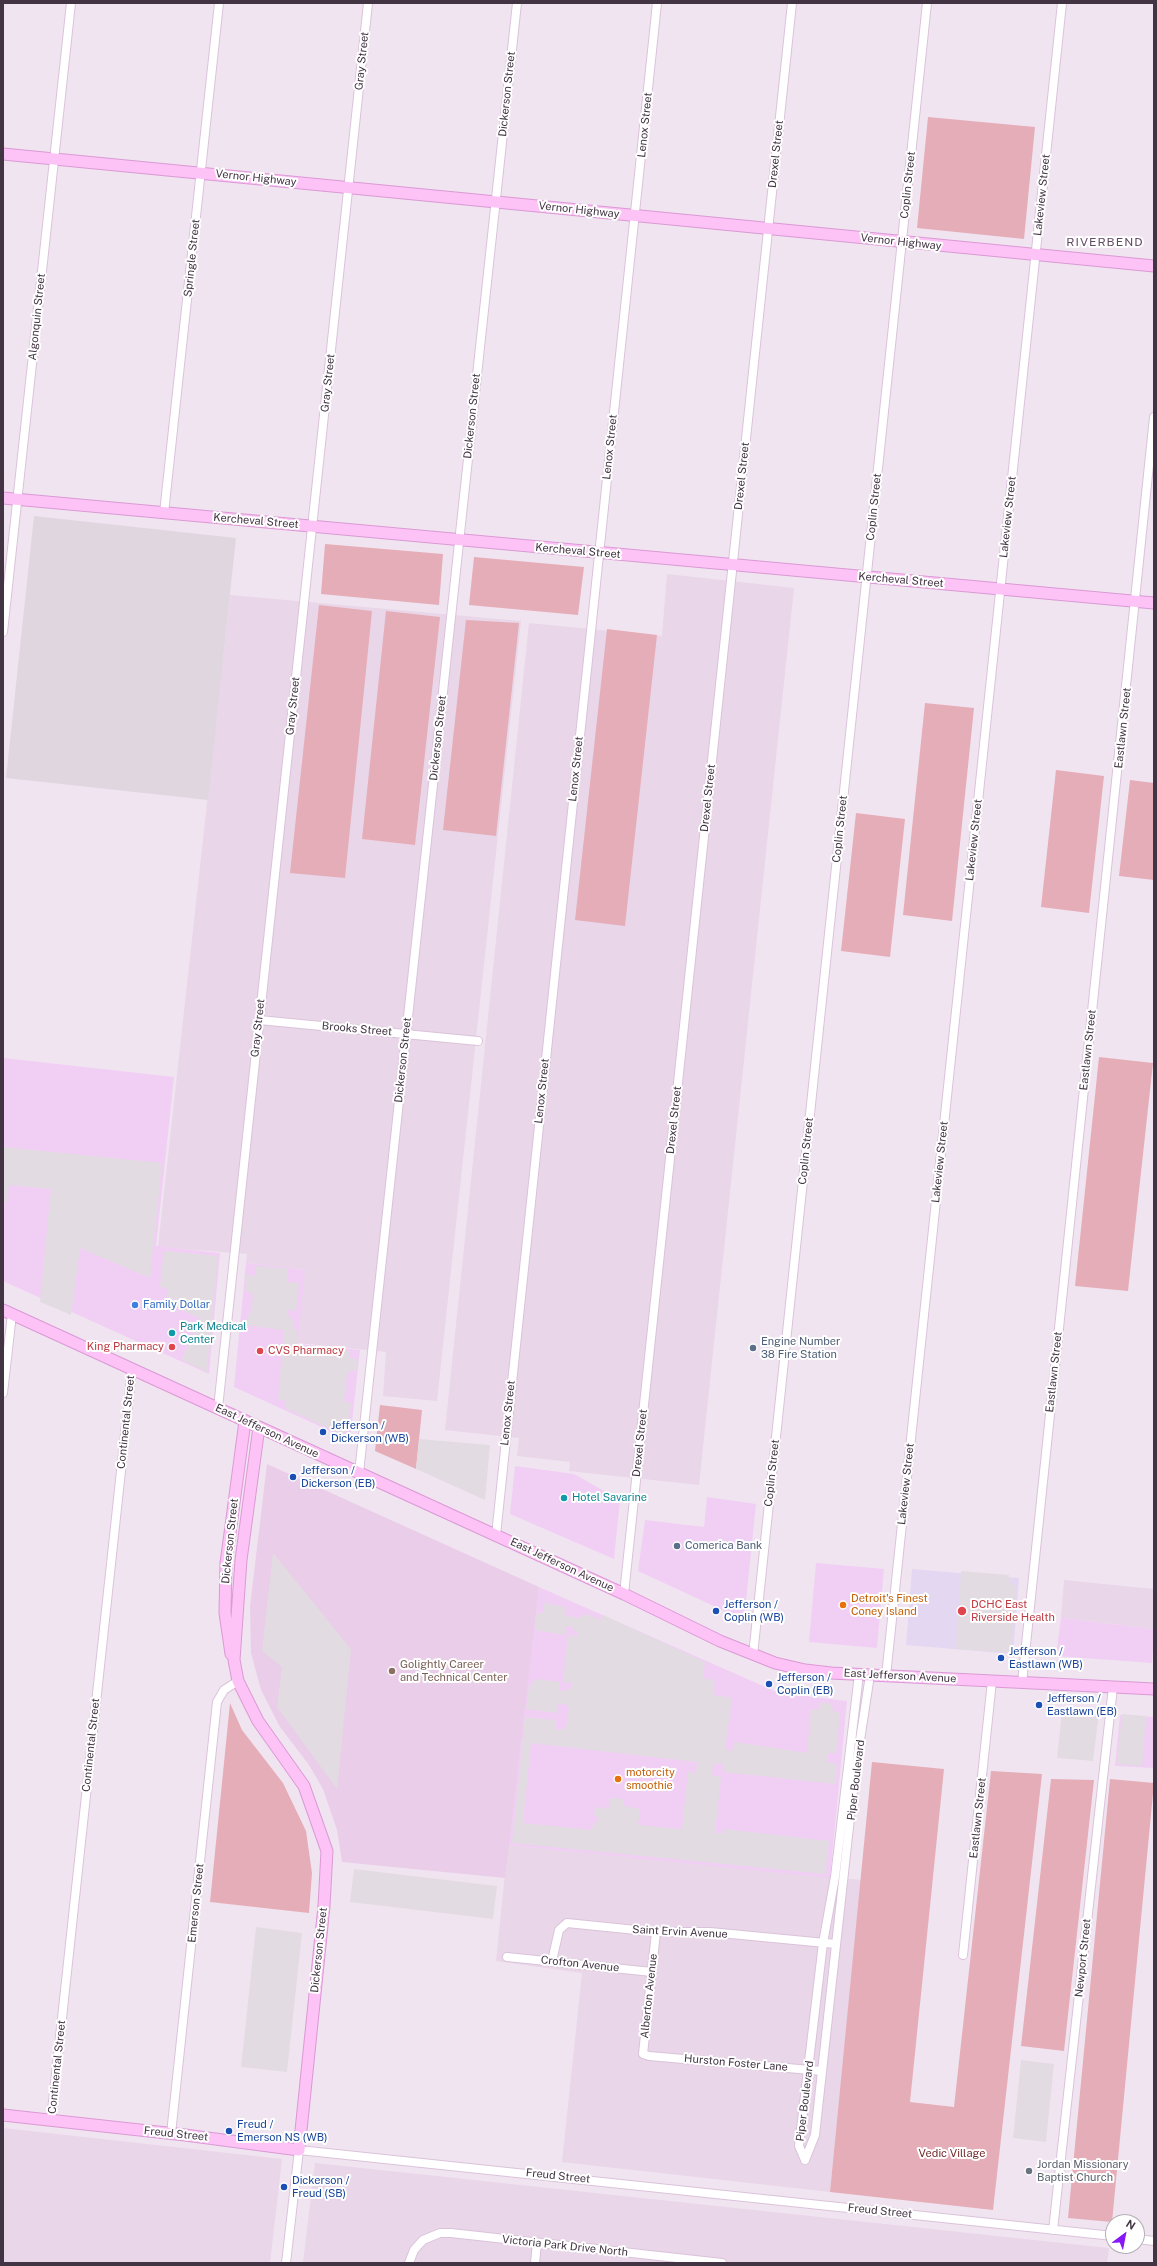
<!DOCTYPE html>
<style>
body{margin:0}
#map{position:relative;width:1157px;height:2266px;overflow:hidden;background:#f1e4f1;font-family:"Public Sans",sans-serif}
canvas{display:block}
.frame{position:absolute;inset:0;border:4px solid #423443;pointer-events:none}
.north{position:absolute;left:1105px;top:2214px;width:40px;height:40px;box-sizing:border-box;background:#fff;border:1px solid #b3aeb4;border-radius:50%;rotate:32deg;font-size:11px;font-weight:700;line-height:16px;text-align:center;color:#423443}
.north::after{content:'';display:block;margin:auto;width:14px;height:18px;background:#8717f5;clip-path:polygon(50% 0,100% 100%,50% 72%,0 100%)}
</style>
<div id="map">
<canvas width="1157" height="2266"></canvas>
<div class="frame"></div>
<div class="north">N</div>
</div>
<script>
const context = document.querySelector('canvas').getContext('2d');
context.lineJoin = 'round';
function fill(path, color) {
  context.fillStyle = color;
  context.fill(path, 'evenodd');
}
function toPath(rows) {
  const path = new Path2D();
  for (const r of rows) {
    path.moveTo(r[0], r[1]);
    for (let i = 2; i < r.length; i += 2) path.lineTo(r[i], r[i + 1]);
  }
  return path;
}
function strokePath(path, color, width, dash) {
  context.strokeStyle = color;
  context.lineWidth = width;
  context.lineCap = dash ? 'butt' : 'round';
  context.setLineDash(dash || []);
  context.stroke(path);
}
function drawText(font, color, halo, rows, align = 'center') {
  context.font = font + ' "Public Sans",sans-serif';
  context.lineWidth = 4;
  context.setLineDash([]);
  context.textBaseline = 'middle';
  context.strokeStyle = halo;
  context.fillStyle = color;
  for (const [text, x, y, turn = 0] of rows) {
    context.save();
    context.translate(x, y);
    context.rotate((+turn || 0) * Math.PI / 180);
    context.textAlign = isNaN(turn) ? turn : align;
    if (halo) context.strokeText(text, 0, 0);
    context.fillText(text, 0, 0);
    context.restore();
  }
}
const residential = toPath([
 [667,574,794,588,699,1485,569,1471,570,1462,517,1456,519,1438,445,1430,529,623,662,636],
 [230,595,521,621,437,1401,383,1396,386,1352,298,1343,304,1270,246,1263,247,1254,158,1247],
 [1064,1580,1154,1589,1154,1629,1061,1618],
 [508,1845,861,1880,830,2192,562,2162,582,1973,496,1961],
 [3,2128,282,2159,270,2263,3,2263],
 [315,2163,1109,2248,1107,2263,303,2263]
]);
const commercial = toPath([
 [3,1058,174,1077,156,1246,220,1253,209,1374,3,1281],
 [246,1263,305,1270,298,1344,360,1350,350,1440,234,1387],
 [515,1466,574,1474,620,1500,614,1559,510,1514],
 [707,1497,756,1504,744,1620,638,1571,645,1520,704,1527],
 [816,1563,884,1569,877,1648,809,1642],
 [539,1587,779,1693,847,1701,830,1878,508,1845],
 [1061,1618,1154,1629,1152,1663,1056,1656],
 [1120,1715,1154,1717,1154,1768,1115,1766]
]);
const industrial = toPath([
 [34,516,236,538,208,800,6,778]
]);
const education = toPath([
 [267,1464,539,1587,505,1878,342,1862,337,1830,323,1789,309,1765,280,1727,261,1690,251,1653,250,1606]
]);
const medical = toPath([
 [912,1569,1019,1578,1013,1654,906,1645]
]);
const green = toPath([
 [928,117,1035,127,1024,239,917,228],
 [325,544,443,554,439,605,321,594],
 [474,557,584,567,578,615,469,605],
 [319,605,372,611,345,878,290,873],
 [386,611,440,617,415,845,362,839],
 [466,620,519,623,496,836,443,830],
 [607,629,657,635,625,926,575,920],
 [925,703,974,708,952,921,903,915],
 [1056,770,1104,776,1089,913,1041,907],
 [1130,780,1154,783,1154,880,1119,876],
 [856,813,905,819,890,957,841,951],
 [1099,1057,1153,1063,1128,1291,1075,1286],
 [380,1405,422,1410,416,1469,375,1451],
 [230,1703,242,1730,283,1783,306,1831,312,1873,309,1913,210,1902],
 [872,1762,944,1769,910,2102,954,2107,991,1771,1042,1774,993,2210,830,2192],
 [1051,1779,1094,1780,1064,2051,1021,2046],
 [1110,1779,1154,1783,1112,2222,1068,2218]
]);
const parking = toPath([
 [3,1147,162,1163,150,1278,80,1248,71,1315,40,1302,51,1189,9,1185,7,1202,3,1202],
 [164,1251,218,1256,207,1372,182,1360,200,1318,177,1308,179,1304,166,1296,169,1291,160,1286],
 [256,1266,288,1269,287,1282,299,1283,296,1311,287,1310,286,1312,293,1321,294,1329,298,1330,297,1346,349,1351,349,1358,358,1359,356,1371,350,1371,347,1374,344,1402,351,1403,348,1425,343,1435,285,1408,286,1400,278,1400,284,1330,244,1325,252,1309,253,1294,245,1290,246,1274,256,1277],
 [419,1439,490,1445,485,1500,416,1469],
 [273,1553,351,1649,337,1789,277,1707,282,1667,262,1651],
 [961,1571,1009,1575,1009,1584,1016,1585,1011,1653,956,1649],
 [544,1603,566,1607,565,1615,578,1618,587,1614,601,1620,603,1615,705,1662,703,1678,713,1680,713,1695,732,1698,725,1748,729,1751,733,1750,735,1742,807,1753,811,1709,819,1709,821,1702,832,1704,833,1711,840,1713,836,1753,827,1753,827,1762,837,1764,835,1784,724,1772,724,1764,713,1763,712,1775,721,1777,715,1833,723,1833,724,1829,829,1841,825,1874,512,1843,525,1717,556,1720,555,1730,564,1729,567,1725,569,1708,565,1704,558,1704,557,1713,526,1709,529,1686,537,1679,560,1682,560,1691,568,1690,574,1684,563,1682,568,1635,577,1637,578,1633,570,1626,565,1627,565,1635,535,1630,537,1612,543,1613],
 [531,1743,697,1762,696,1773,688,1772,682,1829,638,1825,640,1809,624,1806,624,1799,610,1798,609,1809,595,1807,594,1816,598,1816,597,1823,593,1823,592,1830,523,1823],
 [1062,1711,1099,1713,1093,1761,1057,1758],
 [1122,1714,1146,1716,1142,1766,1117,1764],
 [354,1869,497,1886,493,1919,350,1902],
 [256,1927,302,1933,287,2072,241,2067],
 [1021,2060,1054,2064,1046,2142,1013,2138]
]);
const street = toPath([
 [164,513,219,3],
 [3,632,71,3],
 [259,1020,478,1041],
 [3,1393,12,1314],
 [218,1408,368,3],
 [359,1473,517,3],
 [496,1535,657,3],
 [624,1594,792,3],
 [753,1655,927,3],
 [886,1676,1062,3],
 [1022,1683,1154,417],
 [656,1932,643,2054,649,2056,822,2071],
 [963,1955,992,1681],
 [507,1957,652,1972],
 [552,1961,559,1930,567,1923,656,1932,710,1932,836,1944],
 [51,2120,132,1369],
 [171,2134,217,1702,224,1690,238,1681],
 [805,2160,799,2146,823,1943,835,1877,859,1674],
 [805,2160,815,2135,855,1773,870,1675],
 [1053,2230,1113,1687],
 [1137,2239,1154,2241],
 [286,2263,299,2150,1113,2236],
 [409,2263,414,2250,423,2240,440,2233,451,2233,722,2263],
 [535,2263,537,2243]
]);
const secondary = toPath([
 [3,154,1154,266],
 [3,498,1154,603],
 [3,1310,624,1594,720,1641,775,1663,805,1670,831,1673,1154,1689],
 [231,1654,225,1613,226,1563,245,1421],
 [3,2115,185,2135,299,2150,324,1906,327,1851,304,1786,258,1721,238,1681,234,1660,241,1560,259,1427]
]);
const markers = [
 [135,1305,4,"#3f7fe0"],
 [172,1333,4,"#0f9aa8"],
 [172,1347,4,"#e0444e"],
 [753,1348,4,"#5c6f8a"],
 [260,1351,4,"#e0444e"],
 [323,1432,4,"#1a4fb4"],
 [293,1477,4,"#1a4fb4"],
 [564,1498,4,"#0f9aa8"],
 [677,1546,4,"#5c6f8a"],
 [843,1605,4,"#e8710a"],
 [716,1611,4,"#1a4fb4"],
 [962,1611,5,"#e0444e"],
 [1001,1658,4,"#1a4fb4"],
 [392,1671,4,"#8d6e63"],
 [769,1684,4,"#1a4fb4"],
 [1039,1705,4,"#1a4fb4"],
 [618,1779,4,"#e8710a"],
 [229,2131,4,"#1a4fb4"],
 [1029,2171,4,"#6b7280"],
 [284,2187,4,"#1a4fb4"]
];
const streetNames = [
 ["Gray Street",362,61,-84],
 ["Dickerson Street",507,94,-84],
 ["Lenox Street",645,125,-84],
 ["Drexel Street",776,154,-84],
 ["Vernor Highway",256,178,6],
 ["Coplin Street",908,185,-84],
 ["Lakeview Street",1042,195,-84],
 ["Vernor Highway",579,210,6],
 ["Vernor Highway",901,242,6],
 ["Springle Street",192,258,-84],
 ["Algonquin Street",37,317,-84],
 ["Gray Street",328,383,-84],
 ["Dickerson Street",472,416,-84],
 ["Lenox Street",610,447,-84],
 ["Drexel Street",742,476,-84],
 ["Coplin Street",874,507,-84],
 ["Lakeview Street",1008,517,-84],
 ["Kercheval Street",256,521,5],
 ["Kercheval Street",578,551,5],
 ["Kercheval Street",901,580,5],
 ["Gray Street",293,706,-84],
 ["Eastlawn Street",1123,728,-84],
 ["Dickerson Street",438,738,-84],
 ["Lenox Street",576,769,-84],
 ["Drexel Street",708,798,-84],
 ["Coplin Street",840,829,-84],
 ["Lakeview Street",974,840,-84],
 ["Gray Street",258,1028,-84],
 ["Brooks Street",357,1029,5],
 ["Eastlawn Street",1088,1050,-84],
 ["Dickerson Street",403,1060,-84],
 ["Lenox Street",542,1091,-84],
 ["Drexel Street",674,1120,-84],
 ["Coplin Street",806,1151,-84],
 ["Lakeview Street",940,1162,-84],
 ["Eastlawn Street",1054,1372,-84],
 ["Lenox Street",508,1413,-84],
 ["Continental Street",126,1422,-84],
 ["East Jefferson Avenue",267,1431,25],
 ["Drexel Street",640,1443,-84],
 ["Coplin Street",772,1473,-84],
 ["Lakeview Street",906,1484,-84],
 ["Dickerson Street",230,1541,-84],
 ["East Jefferson Avenue",562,1565,25],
 ["East Jefferson Avenue",900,1676,3],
 ["Continental Street",91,1745,-84],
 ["Piper Boulevard",856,1780,-83],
 ["Eastlawn Street",978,1818,-84],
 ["Emerson Street",196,1903,-84],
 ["Saint Ervin Avenue",680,1932,3],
 ["Dickerson Street",319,1950,-84],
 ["Newport Street",1083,1958,-84],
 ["Crofton Avenue",580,1964,6],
 ["Alberton Avenue",649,1996,-84],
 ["Hurston Foster Lane",736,2063,5],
 ["Continental Street",57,2067,-84],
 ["Piper Boulevard",805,2101,-83],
 ["Freud Street",176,2134,6],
 ["Freud Street",558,2176,6],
 ["Freud Street",880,2211,6],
 ["Victoria Park Drive North",565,2246,6]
];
const shopNames = [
 ["Family Dollar",143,1305]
];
const cultureNames = [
 ["Park Medical",180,1327],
 ["Center",180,1340],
 ["Hotel Savarine",572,1498]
];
const serviceNames = [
 ["Engine Number",761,1342],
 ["38 Fire Station",761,1355],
 ["Comerica Bank",685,1546]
];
const healthNames = [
 ["King Pharmacy",164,1347,"right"],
 ["CVS Pharmacy",268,1351],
 ["DCHC East",971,1605],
 ["Riverside Health",971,1618]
];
const transitNames = [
 ["Jefferson /",331,1426],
 ["Dickerson (WB)",331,1439],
 ["Jefferson /",301,1471],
 ["Dickerson (EB)",301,1484],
 ["Jefferson /",724,1605],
 ["Coplin (WB)",724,1618],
 ["Jefferson /",1009,1652],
 ["Eastlawn (WB)",1009,1665],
 ["Jefferson /",777,1678],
 ["Coplin (EB)",777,1691],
 ["Jefferson /",1047,1699],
 ["Eastlawn (EB)",1047,1712],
 ["Freud /",237,2125],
 ["Emerson NS (WB)",237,2138],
 ["Dickerson /",292,2181],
 ["Freud (SB)",292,2194]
];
const foodNames = [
 ["Detroit's Finest",851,1599],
 ["Coney Island",851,1612],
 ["motorcity",626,1773],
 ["smoothie",626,1786]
];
const educationNames = [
 ["Golightly Career",400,1665],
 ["and Technical Center",400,1678]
];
const parkNames = [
 ["Vedic Village",952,2154]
];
const worshipNames = [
 ["Jordan Missionary",1037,2165],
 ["Baptist Church",1037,2178]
];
const neighbourhoodNames = [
 ["RIVERBEND",1105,242]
];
fill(residential, '#e9d6e8');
fill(commercial, '#f1cef4');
fill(industrial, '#dfd6e0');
fill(education, '#eacde8');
fill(medical, '#e4d7f2');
fill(green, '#e5adb8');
fill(parking, '#e2dce2');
strokePath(street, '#dac3da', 10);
strokePath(secondary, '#da9ad4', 13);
strokePath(street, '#fff', 8);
strokePath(secondary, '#fdc2f6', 11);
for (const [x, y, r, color] of markers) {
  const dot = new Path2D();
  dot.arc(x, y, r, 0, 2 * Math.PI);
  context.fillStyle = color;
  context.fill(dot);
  strokePath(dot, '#fff', 1.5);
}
drawText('11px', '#423443', '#fff', streetNames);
drawText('11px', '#366cbe', '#fff', shopNames, 'left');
drawText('11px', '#0d838f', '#fff', cultureNames, 'left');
drawText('11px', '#4e5e75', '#fff', serviceNames, 'left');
drawText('11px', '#be3a42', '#fff', healthNames, 'left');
drawText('11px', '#164399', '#fff', transitNames, 'left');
drawText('11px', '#c56008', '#fff', foodNames, 'left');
drawText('11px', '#785e54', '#fff', educationNames, 'left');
drawText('11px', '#73292b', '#fff', parkNames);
drawText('11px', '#5b616d', '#fff', worshipNames, 'left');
context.letterSpacing = '1px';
drawText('12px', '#644b65', '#fff', neighbourhoodNames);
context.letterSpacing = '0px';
</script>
